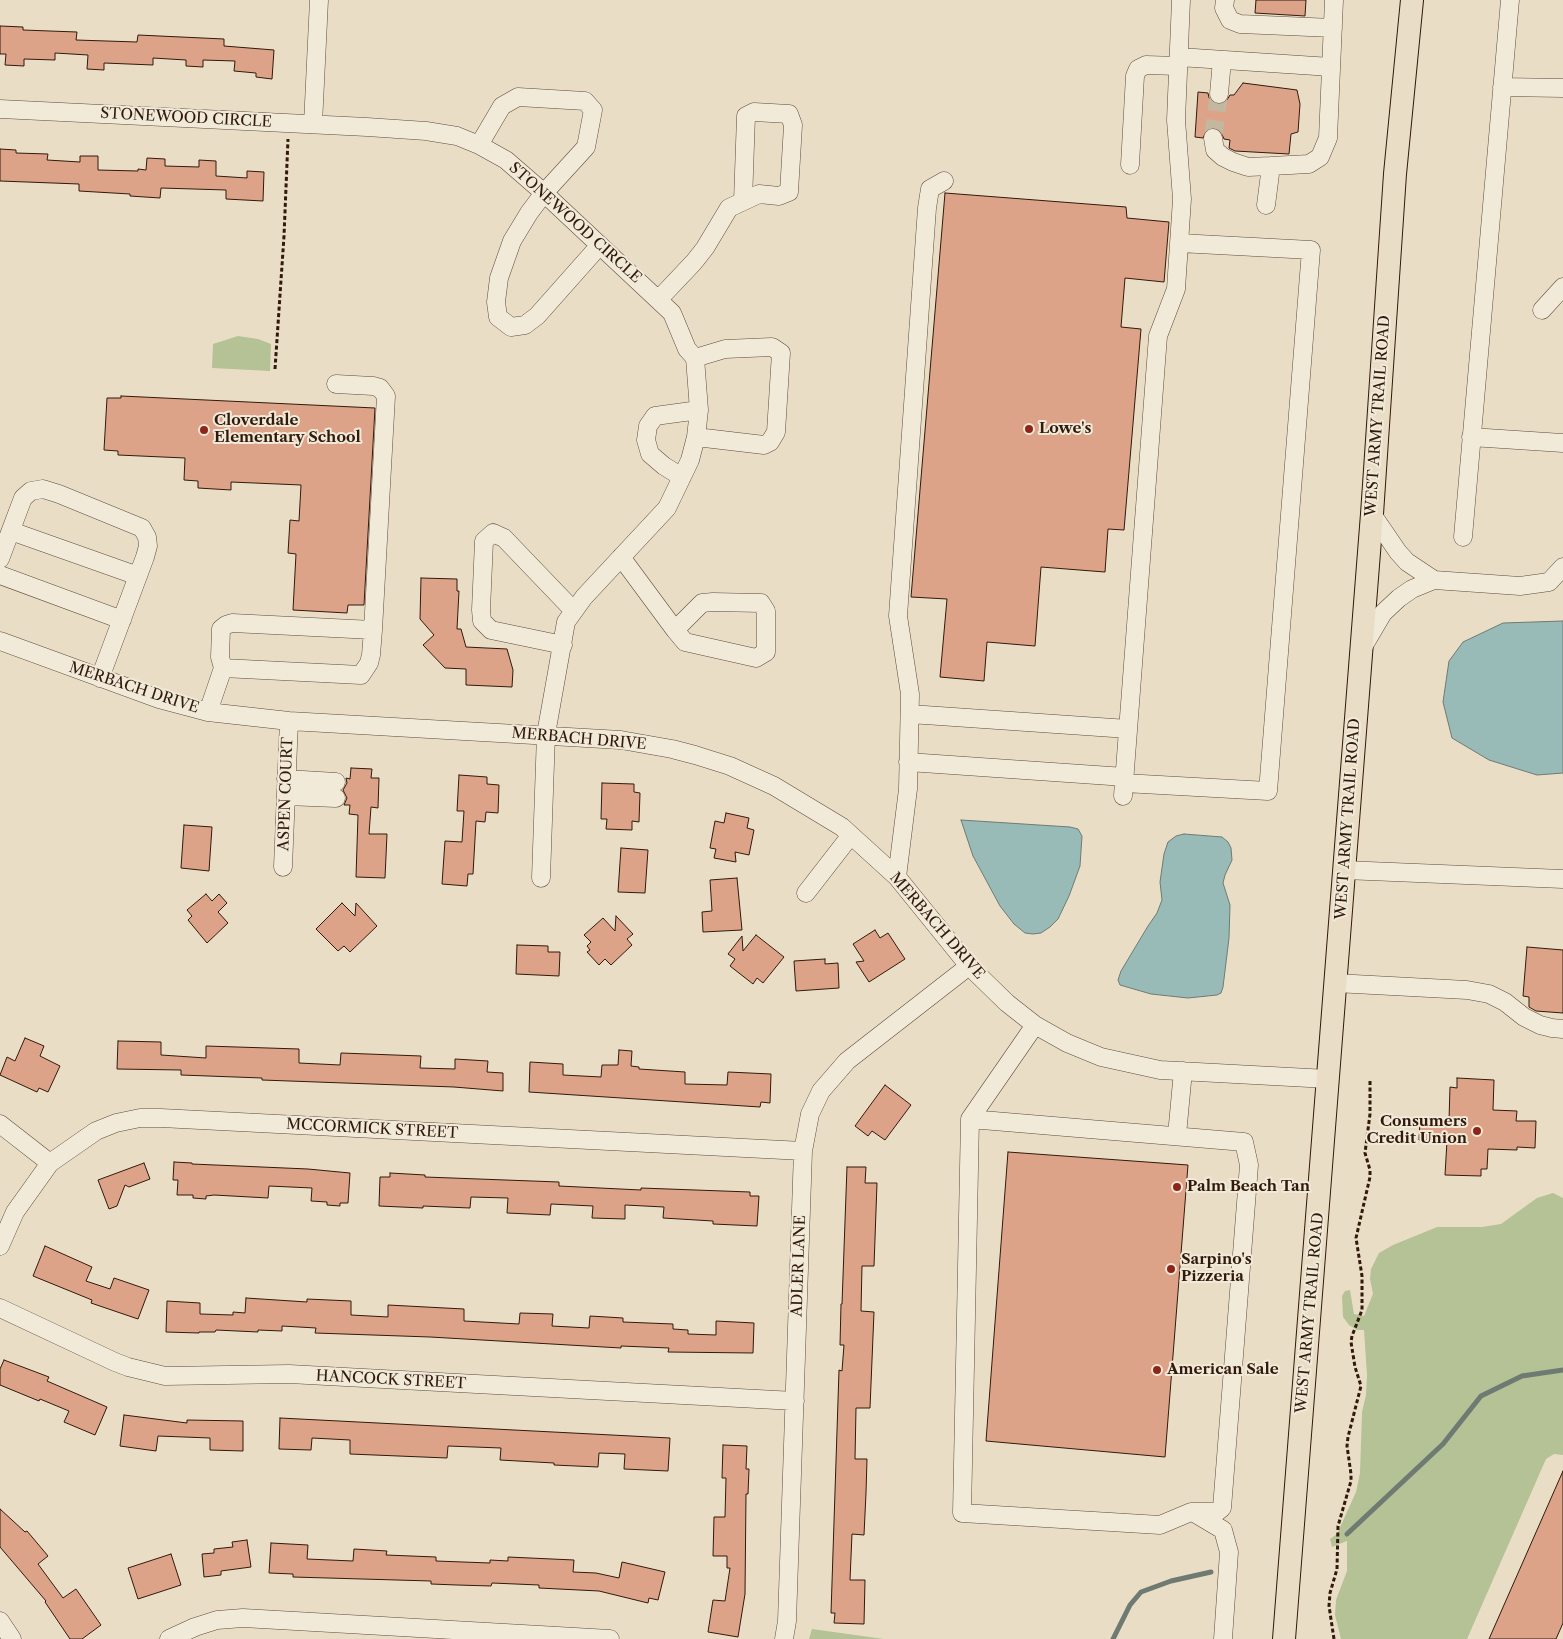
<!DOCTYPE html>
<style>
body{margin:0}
canvas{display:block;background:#e9dec5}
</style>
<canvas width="1563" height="1639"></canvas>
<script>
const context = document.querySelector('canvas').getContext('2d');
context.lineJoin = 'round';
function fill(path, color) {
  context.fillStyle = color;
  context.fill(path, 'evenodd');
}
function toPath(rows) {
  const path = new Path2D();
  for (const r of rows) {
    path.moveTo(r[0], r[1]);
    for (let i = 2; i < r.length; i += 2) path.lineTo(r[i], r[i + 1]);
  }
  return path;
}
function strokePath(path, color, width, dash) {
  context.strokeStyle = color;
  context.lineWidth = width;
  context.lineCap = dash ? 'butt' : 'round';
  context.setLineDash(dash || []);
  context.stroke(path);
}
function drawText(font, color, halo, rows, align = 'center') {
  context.font = font + ' "Libre Caslon Text",serif';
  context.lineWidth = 4;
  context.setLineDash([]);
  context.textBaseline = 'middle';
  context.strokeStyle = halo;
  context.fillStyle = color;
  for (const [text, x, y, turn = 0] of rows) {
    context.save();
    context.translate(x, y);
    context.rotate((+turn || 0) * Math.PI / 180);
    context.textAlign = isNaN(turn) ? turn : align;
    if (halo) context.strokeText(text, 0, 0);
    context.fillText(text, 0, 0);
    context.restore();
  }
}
const green = toPath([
 [238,336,258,339,271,344,270,371,212,368,213,344],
 [1553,1193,1563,1198,1563,1455,1554,1454,1546,1459,1467,1639,1341,1639,1335,1615,1336,1600,1347,1571,1347,1541,1332,1547,1330,1539,1337,1534,1356,1492,1360,1473,1362,1412,1366,1395,1367,1375,1364,1330,1357,1330,1349,1325,1343,1317,1342,1296,1345,1291,1350,1290,1354,1314,1364,1316,1373,1294,1370,1279,1371,1269,1379,1253,1393,1245,1437,1227,1482,1227,1501,1224,1537,1198],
 [812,1629,884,1639,809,1639]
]);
const water = toPath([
 [1563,621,1563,773,1537,775,1489,760,1452,738,1443,702,1449,661,1463,642,1503,623,1563,621],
 [961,820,1070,827,1078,829,1082,836,1080,866,1069,896,1058,919,1050,927,1041,933,1033,934,1025,933,1014,924,1000,906,973,856,961,820],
 [1184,834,1222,837,1228,842,1231,848,1232,860,1225,875,1223,883,1230,905,1229,938,1223,987,1221,993,1217,995,1188,998,1151,994,1120,985,1118,980,1121,971,1148,926,1157,913,1162,900,1160,882,1164,854,1168,842,1176,836,1184,834]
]);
const stream = toPath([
 [1347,1534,1443,1444,1481,1396,1522,1376,1563,1370],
 [1113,1639,1130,1605,1141,1592,1171,1581,1211,1572]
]);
const building = toPath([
 [1256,0,1306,0,1305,16,1255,13,1256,0],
 [0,26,23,27,23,30,77,32,76,40,137,42,138,35,224,39,224,46,274,50,272,79,256,77,256,73,234,71,235,61,203,60,203,67,186,66,186,60,153,58,153,65,104,63,104,70,87,69,88,55,55,53,55,60,24,59,24,66,5,65,6,54,0,54,0,26],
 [1243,83,1297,90,1300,104,1298,132,1291,134,1289,154,1235,151,1229,148,1230,140,1224,139,1221,132,1216,128,1207,130,1203,138,1195,137,1198,92,1208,93,1209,98,1213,102,1218,104,1223,104,1227,100,1230,95,1234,95,1243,83],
 [0,149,16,150,16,153,48,154,47,160,80,162,80,156,98,156,98,170,138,171,138,169,146,170,147,158,165,159,165,166,199,167,199,160,216,161,216,176,247,178,247,171,264,172,263,201,226,199,226,190,161,188,160,198,130,196,130,194,79,191,79,184,0,181,0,149],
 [945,193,1126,207,1127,218,1169,222,1164,282,1125,278,1121,327,1141,329,1124,530,1108,529,1105,572,1041,567,1035,646,987,642,984,681,940,677,947,599,911,597,945,193],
 [121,396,375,408,364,605,348,605,347,613,293,610,296,554,288,553,290,520,299,521,301,485,231,482,231,490,198,488,198,481,184,480,185,458,118,455,118,451,104,450,107,398,121,398,121,396],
 [421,578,457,579,457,591,459,591,457,629,461,629,466,647,507,649,513,670,512,687,466,685,466,669,445,668,423,645,434,635,420,619,421,578],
 [351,768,372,769,371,778,379,778,378,808,371,807,369,834,387,834,385,878,356,877,358,815,349,814,350,805,344,805,347,798,343,790,347,783,346,778,350,779,351,768],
 [459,775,487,777,487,784,499,785,498,813,486,812,485,822,476,821,473,874,468,874,467,886,442,884,445,841,462,842,464,811,457,811,459,775],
 [602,783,634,784,634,792,640,793,639,822,632,821,632,830,606,829,607,819,601,819,602,783],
 [726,813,749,818,747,828,754,830,749,855,735,852,736,862,714,858,716,849,710,848,715,821,724,823,726,813],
 [184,825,212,827,209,871,181,868,184,825],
 [621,848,648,850,645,893,618,892,621,848],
 [737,878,742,930,703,932,702,912,712,911,710,880,737,878],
 [206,894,212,901,219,894,227,903,218,912,228,923,207,943,188,920,192,916,187,910,206,894],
 [342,903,355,916,356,903,377,926,350,952,344,946,338,951,316,929,342,903],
 [616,916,633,934,627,939,632,945,611,965,605,959,599,965,587,952,590,950,587,946,591,942,584,935,603,918,615,931,616,916],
 [875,930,880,938,888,933,905,959,869,982,856,962,864,961,853,944,875,930],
 [756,935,784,957,763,983,757,978,753,984,730,966,735,959,728,954,742,936,743,951,756,935],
 [517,945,548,946,548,952,560,952,559,976,516,974,517,945],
 [1527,947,1563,950,1563,1013,1536,1011,1529,1007,1529,997,1523,996,1527,947],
 [825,959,825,964,838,963,839,988,796,991,794,961,825,959],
 [25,1038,44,1046,40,1056,60,1066,48,1092,39,1088,37,1092,0,1075,7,1057,15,1061,25,1038],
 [118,1041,161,1042,161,1055,206,1058,206,1046,299,1049,299,1063,340,1065,341,1053,421,1056,420,1068,455,1069,455,1059,488,1061,487,1072,503,1073,503,1091,454,1087,262,1080,262,1078,181,1075,181,1070,117,1069,118,1041],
 [619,1050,632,1051,631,1066,639,1067,639,1069,685,1072,685,1084,727,1085,728,1072,771,1074,770,1103,761,1102,760,1107,529,1092,530,1062,563,1064,563,1075,601,1077,602,1065,618,1065,619,1050],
 [1457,1078,1494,1080,1493,1110,1517,1111,1516,1121,1536,1121,1535,1148,1517,1147,1517,1150,1488,1149,1487,1169,1481,1169,1481,1176,1445,1175,1447,1141,1419,1140,1420,1119,1449,1120,1450,1087,1457,1088,1457,1078],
 [885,1085,911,1105,885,1140,872,1131,868,1136,855,1126,885,1085],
 [1008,1152,1188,1165,1165,1457,986,1441,1008,1152],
 [174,1162,192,1163,192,1164,308,1169,350,1173,348,1203,340,1203,340,1206,327,1205,327,1202,311,1201,312,1188,269,1186,268,1198,214,1195,206,1196,206,1199,193,1198,193,1195,177,1195,178,1180,173,1180,174,1162],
 [144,1163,150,1179,129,1187,125,1185,117,1206,109,1209,98,1180,144,1163],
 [847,1167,866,1167,865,1183,877,1183,874,1266,862,1266,861,1311,874,1312,870,1408,856,1408,855,1459,867,1459,866,1493,864,1535,852,1534,850,1580,865,1580,864,1624,834,1623,835,1613,831,1613,839,1370,842,1371,844,1345,840,1345,841,1304,842,1304,847,1167],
 [390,1173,425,1175,425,1177,559,1182,559,1186,641,1190,641,1188,750,1192,750,1196,759,1196,757,1226,713,1224,713,1221,663,1218,664,1207,625,1205,625,1219,592,1218,593,1206,551,1204,550,1215,507,1213,508,1198,471,1197,470,1208,423,1206,423,1208,379,1206,380,1177,390,1177,390,1173],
 [45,1246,92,1267,86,1281,110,1289,114,1278,149,1290,138,1319,91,1303,92,1300,33,1276,45,1246],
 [246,1298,307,1302,307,1299,351,1301,351,1315,388,1317,388,1305,464,1309,464,1321,519,1324,520,1313,553,1314,552,1326,589,1328,590,1316,623,1318,623,1322,673,1324,673,1329,688,1330,688,1334,716,1335,716,1321,754,1323,753,1353,668,1352,669,1348,621,1346,621,1348,430,1337,315,1333,316,1328,282,1326,282,1331,258,1330,258,1332,216,1330,215,1332,199,1332,199,1333,166,1332,167,1301,200,1303,200,1314,233,1315,233,1312,245,1313,246,1298],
 [4,1360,49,1377,47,1381,107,1407,95,1435,64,1422,69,1411,40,1399,39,1401,0,1385,0,1369,4,1360],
 [124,1415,187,1423,187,1420,243,1421,243,1451,210,1450,210,1438,158,1436,156,1451,120,1446,124,1415],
 [280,1418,670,1438,668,1471,624,1469,625,1454,599,1453,598,1467,554,1465,554,1463,500,1460,501,1448,448,1446,447,1458,350,1454,350,1440,312,1438,311,1450,279,1449,280,1418],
 [723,1445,747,1446,746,1469,749,1469,748,1494,746,1494,745,1594,738,1637,708,1632,713,1600,725,1601,730,1568,727,1568,727,1556,713,1556,714,1517,725,1517,726,1478,722,1478,723,1445],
 [1563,1471,1563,1623,1556,1639,1489,1639,1563,1471],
 [0,1509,25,1532,27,1531,48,1556,38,1564,63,1598,76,1589,101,1625,82,1639,70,1639,45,1602,46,1601,0,1547,0,1509],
 [247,1540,251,1567,221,1571,221,1575,204,1577,202,1554,214,1553,214,1549,233,1547,232,1542,247,1540],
 [271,1543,308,1545,307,1559,353,1561,354,1549,387,1551,386,1555,436,1557,436,1561,490,1563,490,1560,508,1561,508,1557,574,1560,573,1572,596,1573,619,1578,622,1562,665,1572,658,1600,649,1598,648,1603,599,1591,539,1588,539,1585,492,1583,491,1586,457,1585,431,1584,431,1581,293,1577,293,1574,269,1573,271,1543],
 [171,1554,181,1585,138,1599,128,1568,171,1554]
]);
const minorTunnel = toPath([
 [1213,138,1219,94]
]);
const path = toPath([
 [275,369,284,236,288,139],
 [1334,1639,1329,1606,1330,1593,1337,1569,1338,1526,1351,1481,1351,1474,1347,1446,1348,1437,1361,1386,1355,1367,1351,1342,1352,1336,1362,1310,1362,1276,1356,1238,1370,1177,1370,1170,1365,1153,1370,1114,1370,1081]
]);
const minor = toPath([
 [1225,0,1224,8,1230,20,1240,24,1333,28],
 [1179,57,1331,67],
 [1502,87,1563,88],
 [1219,94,1222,60],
 [0,109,367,127,426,131,457,136,479,145,506,160,544,193,672,313,687,349,695,358,699,410,696,437,690,460,667,508,584,597,566,622,546,734,541,878],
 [313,124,319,0],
 [1213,138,1215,150,1223,157,1233,162,1248,167,1271,166],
 [479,145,502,106,518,97,585,101,593,110,586,147,544,193,529,213,512,241,499,278,496,302,498,317,511,327,525,325,537,316,600,245],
 [1130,165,1135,76,1138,69,1146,65,1178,66],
 [1266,205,1271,166,1309,164,1320,157,1328,138,1334,0],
 [658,300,694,262,705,248,729,208,759,194,779,196,789,192,793,125,789,114,754,112,746,116,743,201],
 [1542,310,1563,287],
 [695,358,725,349,772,347,781,353,776,432,770,442,764,445,696,437],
 [336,384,373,386,380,388,386,396,373,630],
 [1471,437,1563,443],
 [682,477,664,466,650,454,646,440,648,426,655,416,699,410],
 [1372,514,1398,552,1407,562,1434,580],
 [11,531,138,576],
 [1463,537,1510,0],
 [621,557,675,630,685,642,756,658,766,652,766,611,761,603,713,602,702,603,675,630],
 [0,559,23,498,31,491,43,489,59,494,142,528,147,537,148,546,145,557,100,678],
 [0,575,122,620],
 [0,641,159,699,208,712,289,721,621,740,672,749,695,755,730,766,774,786,842,827,897,877,969,966,1007,1003,1035,1025,1067,1043,1101,1057,1160,1070,1328,1079],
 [563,645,491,630,482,621,481,610,484,541,493,533,504,538,574,611],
 [1363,647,1383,613,1399,598,1412,589,1434,580,1520,586,1549,582,1563,567],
 [208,712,223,668,220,657,221,629,226,625,232,623,373,630,371,655,369,663,361,675,223,668],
 [910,714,1128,729],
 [908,762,1125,777],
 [286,779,336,782],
 [1124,783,1268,791,1311,250,1179,243],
 [286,796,336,798],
 [1123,796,1158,336,1176,289,1182,199,1176,120,1181,0],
 [283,867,289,721],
 [1344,870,1563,879],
 [897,877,908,789,910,694,898,616,927,208,930,189,944,181],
 [806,893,851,835],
 [1335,983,1467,990,1489,994,1505,1002,1524,1017,1540,1025,1552,1028,1563,1029],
 [970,1119,1244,1142,1249,1165,1222,1508,1217,1512,1191,1512,1160,1525,962,1513,970,1119,1035,1025],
 [0,1124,50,1163],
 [1177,1135,1183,1071],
 [0,1246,15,1212,50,1163,96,1131,116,1123,140,1118,161,1118,803,1151],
 [0,1308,115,1362,128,1367,165,1376,289,1374,795,1401],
 [1196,1514,1223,1530,1229,1552,1223,1639],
 [0,1621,12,1639],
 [169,1639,195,1627,217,1620,243,1618,610,1639],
 [784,1639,787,1621,803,1151,810,1114,821,1091,847,1061,969,966]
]);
const major = toPath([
 [1284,1639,1372,514,1395,174,1412,0]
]);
const markers = [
 [1029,429,5,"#8f2418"],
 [204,430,5,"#8f2418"],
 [1477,1131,5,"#8f2418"],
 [1177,1187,5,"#8f2418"],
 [1171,1269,5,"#8f2418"],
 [1157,1370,5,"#8f2418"]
];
const streetNames = [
 ["STONEWOOD CIRCLE",186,118,3],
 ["STONEWOOD CIRCLE",575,223,42],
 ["WEST ARMY TRAIL ROAD",1378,416,-86],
 ["MERBACH DRIVE",134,688,18],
 ["MERBACH DRIVE",579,739,5],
 ["ASPEN COURT",286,794,-88],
 ["WEST ARMY TRAIL ROAD",1348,819,-86],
 ["MERBACH DRIVE",937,926,49],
 ["MCCORMICK STREET",372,1129,3],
 ["ADLER LANE",799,1266,-88],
 ["WEST ARMY TRAIL ROAD",1310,1313,-85],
 ["HANCOCK STREET",391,1380,3]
];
const poiNames = [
 ["Cloverdale",214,421],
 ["Elementary School",214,438],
 ["Lowe's",1039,429],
 ["Consumers",1467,1122,"right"],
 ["Credit Union",1467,1139,"right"],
 ["Palm Beach Tan",1187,1187],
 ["Sarpino's",1181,1260],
 ["Pizzeria",1181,1277],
 ["American Sale",1167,1370]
];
fill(green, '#b4c296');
fill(water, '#98bbb8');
strokePath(water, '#6f7a73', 1);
strokePath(stream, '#6f7a73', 5);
fill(building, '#dda389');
strokePath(building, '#31190b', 1);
strokePath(minorTunnel, '#c4b7a0', 18, [18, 9]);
strokePath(minor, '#5f4a3a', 19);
strokePath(major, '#31190b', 24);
strokePath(path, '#31190b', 3, [4, 2.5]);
strokePath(minor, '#f1ead9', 18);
strokePath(major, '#e9dec5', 22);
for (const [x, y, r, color] of markers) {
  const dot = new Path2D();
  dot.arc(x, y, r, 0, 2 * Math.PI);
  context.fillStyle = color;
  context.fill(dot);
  strokePath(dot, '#f1ead9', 2);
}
drawText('15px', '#31190b', '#f1ead9', streetNames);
drawText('bold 15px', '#31190b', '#f1ead9', poiNames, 'left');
</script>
